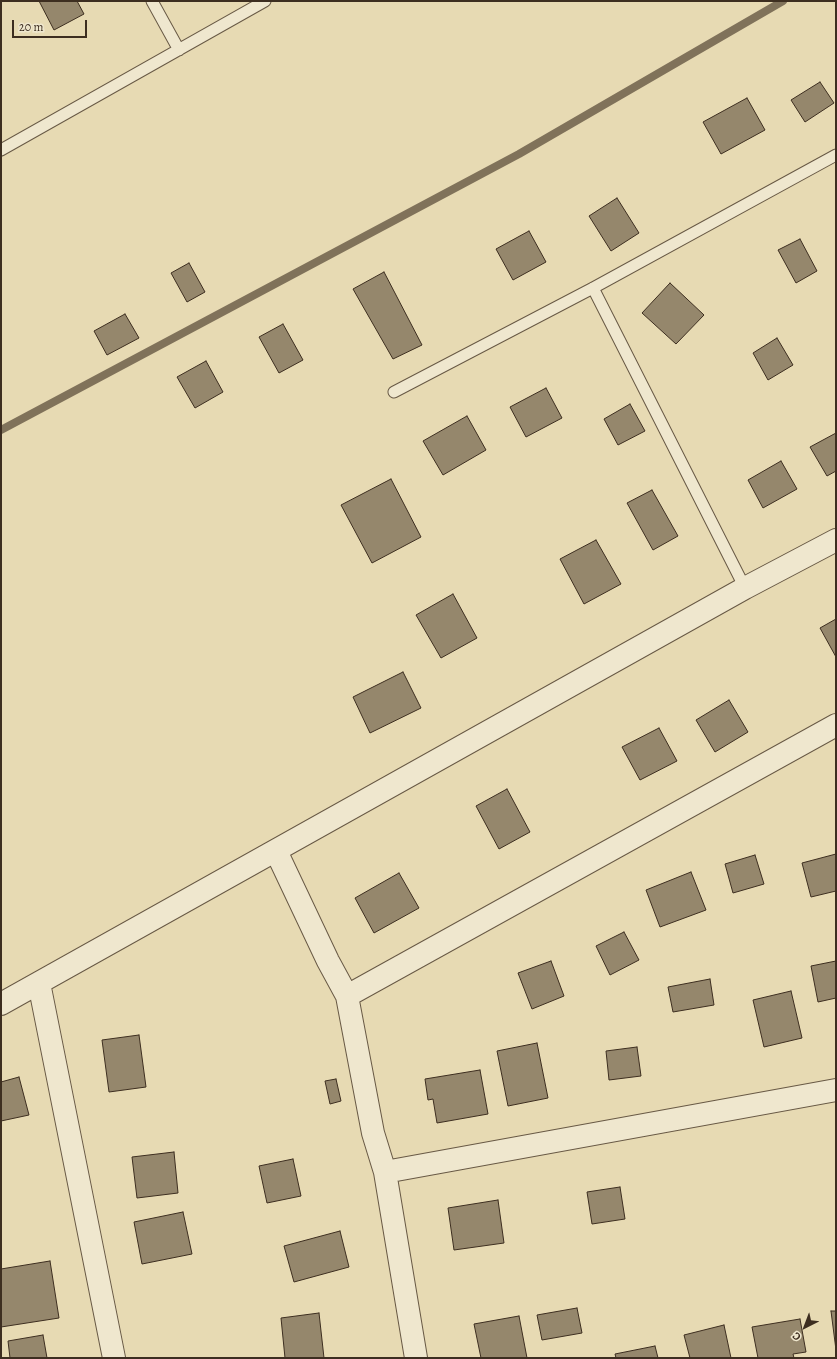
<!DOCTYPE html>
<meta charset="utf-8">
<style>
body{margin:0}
#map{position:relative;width:837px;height:1359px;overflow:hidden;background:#e7dab3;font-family:Alegreya,serif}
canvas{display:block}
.frame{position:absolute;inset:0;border:2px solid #3d2e20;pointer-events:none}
.north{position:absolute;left:785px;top:1307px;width:40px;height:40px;-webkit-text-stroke:3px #efe7ce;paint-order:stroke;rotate:222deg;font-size:11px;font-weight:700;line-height:16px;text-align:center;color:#3d2e20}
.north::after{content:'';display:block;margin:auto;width:14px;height:18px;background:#3d2e20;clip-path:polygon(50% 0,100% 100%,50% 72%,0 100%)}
.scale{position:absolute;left:12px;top:20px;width:75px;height:18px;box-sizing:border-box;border:2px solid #3d2e20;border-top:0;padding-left:5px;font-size:12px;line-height:14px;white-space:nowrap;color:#3d2e20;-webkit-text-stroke:3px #efe7ce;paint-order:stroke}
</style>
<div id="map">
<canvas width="837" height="1359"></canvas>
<div class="frame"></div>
<div class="north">С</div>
<div class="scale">20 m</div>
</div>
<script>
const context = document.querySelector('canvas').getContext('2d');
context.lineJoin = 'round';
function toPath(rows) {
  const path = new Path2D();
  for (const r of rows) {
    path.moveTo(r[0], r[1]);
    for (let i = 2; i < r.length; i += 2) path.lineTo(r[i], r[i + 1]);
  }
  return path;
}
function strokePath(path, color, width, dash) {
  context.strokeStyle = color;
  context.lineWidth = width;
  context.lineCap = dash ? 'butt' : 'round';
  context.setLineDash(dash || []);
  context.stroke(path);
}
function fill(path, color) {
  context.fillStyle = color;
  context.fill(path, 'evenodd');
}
const stream = toPath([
 [1,430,519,154,783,1]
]);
const building = toPath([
 [39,1,77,1,84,14,54,30,39,1],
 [820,82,834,103,805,122,791,100,820,82],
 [747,98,765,130,721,154,703,122,747,98],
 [617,198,639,233,611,251,589,216,617,198],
 [529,231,546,262,513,280,496,249,529,231],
 [800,239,817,271,796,283,778,250,800,239],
 [189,263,205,292,187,302,171,273,189,263],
 [384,272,422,345,393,359,353,289,384,272],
 [670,283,704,315,676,344,642,313,670,283],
 [125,314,139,338,107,355,94,331,125,314],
 [283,324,303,360,279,373,259,337,283,324],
 [777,338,793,365,768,380,753,353,777,338],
 [206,361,223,392,195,408,177,377,206,361],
 [546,388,562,418,526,437,510,407,546,388],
 [630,404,645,431,618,445,604,419,630,404],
 [467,416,486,450,443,475,423,441,467,416],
 [836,433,836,471,827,476,810,447,836,433],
 [781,461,797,489,763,508,748,480,781,461],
 [391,479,421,537,372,563,341,505,391,479],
 [652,490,678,536,653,550,627,503,652,490],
 [596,540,621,584,584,604,560,559,596,540],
 [453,594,477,638,441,658,416,615,453,594],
 [836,619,836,657,820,628,836,619],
 [403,672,421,708,370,733,353,697,403,672],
 [729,700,748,732,715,752,696,720,729,700],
 [659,728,677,761,640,780,622,747,659,728],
 [507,789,530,832,499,849,476,806,507,789],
 [836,854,836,891,811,897,802,863,836,854],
 [755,855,764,884,733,893,725,864,755,855],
 [691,872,706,910,660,927,646,890,691,872],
 [399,873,419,908,374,933,355,898,399,873],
 [624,932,639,960,610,975,596,946,624,932],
 [551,961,564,996,532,1009,518,973,551,961],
 [836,961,836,998,818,1002,811,966,836,961],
 [710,979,714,1005,673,1012,668,987,710,979],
 [791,991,802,1038,764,1047,753,1000,791,991],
 [139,1035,146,1087,109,1092,102,1040,139,1035],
 [537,1043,548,1098,508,1106,497,1051,537,1043],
 [637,1047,641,1076,609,1080,606,1051,637,1047],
 [480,1070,488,1114,437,1123,433,1099,428,1100,425,1079,480,1070],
 [19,1077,29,1115,1,1121,1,1082,19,1077],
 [336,1079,341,1101,330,1104,325,1081,336,1079],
 [174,1152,178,1193,137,1198,132,1157,174,1152],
 [293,1159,301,1196,267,1203,259,1166,293,1159],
 [620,1187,625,1219,592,1224,587,1192,620,1187],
 [498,1200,504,1243,454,1250,448,1208,498,1200],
 [183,1212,192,1254,142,1264,134,1222,183,1212],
 [340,1231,349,1267,294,1282,284,1246,340,1231],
 [50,1261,59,1318,1,1327,1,1269,50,1261],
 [577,1308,582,1333,542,1340,537,1315,577,1308],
 [831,1311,836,1311,836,1350,831,1311],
 [319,1313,324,1358,285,1358,281,1318,319,1313],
 [519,1316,527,1358,481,1358,474,1324,519,1316],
 [800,1319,806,1352,793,1354,794,1358,758,1358,752,1327,800,1319],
 [724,1325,731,1358,690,1358,684,1335,724,1325],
 [43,1335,47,1358,10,1358,8,1341,43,1335],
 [655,1346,658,1358,616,1358,615,1354,655,1346]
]);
const service = toPath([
 [152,1,179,50],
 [1,150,265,1],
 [593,288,745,588],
 [394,392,593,288,836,155]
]);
const minor = toPath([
 [276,851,328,961,347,996,373,1133,385,1172,416,1358],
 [39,983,114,1358],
 [347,996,836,725],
 [1,1004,745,588,836,540],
 [385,1172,836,1090]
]);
strokePath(stream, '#80725a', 8);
fill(building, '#95876c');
strokePath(building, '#3d2e20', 1);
strokePath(service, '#685945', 13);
strokePath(minor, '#685945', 24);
strokePath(service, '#efe7ce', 11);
strokePath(minor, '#efe7ce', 22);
</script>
